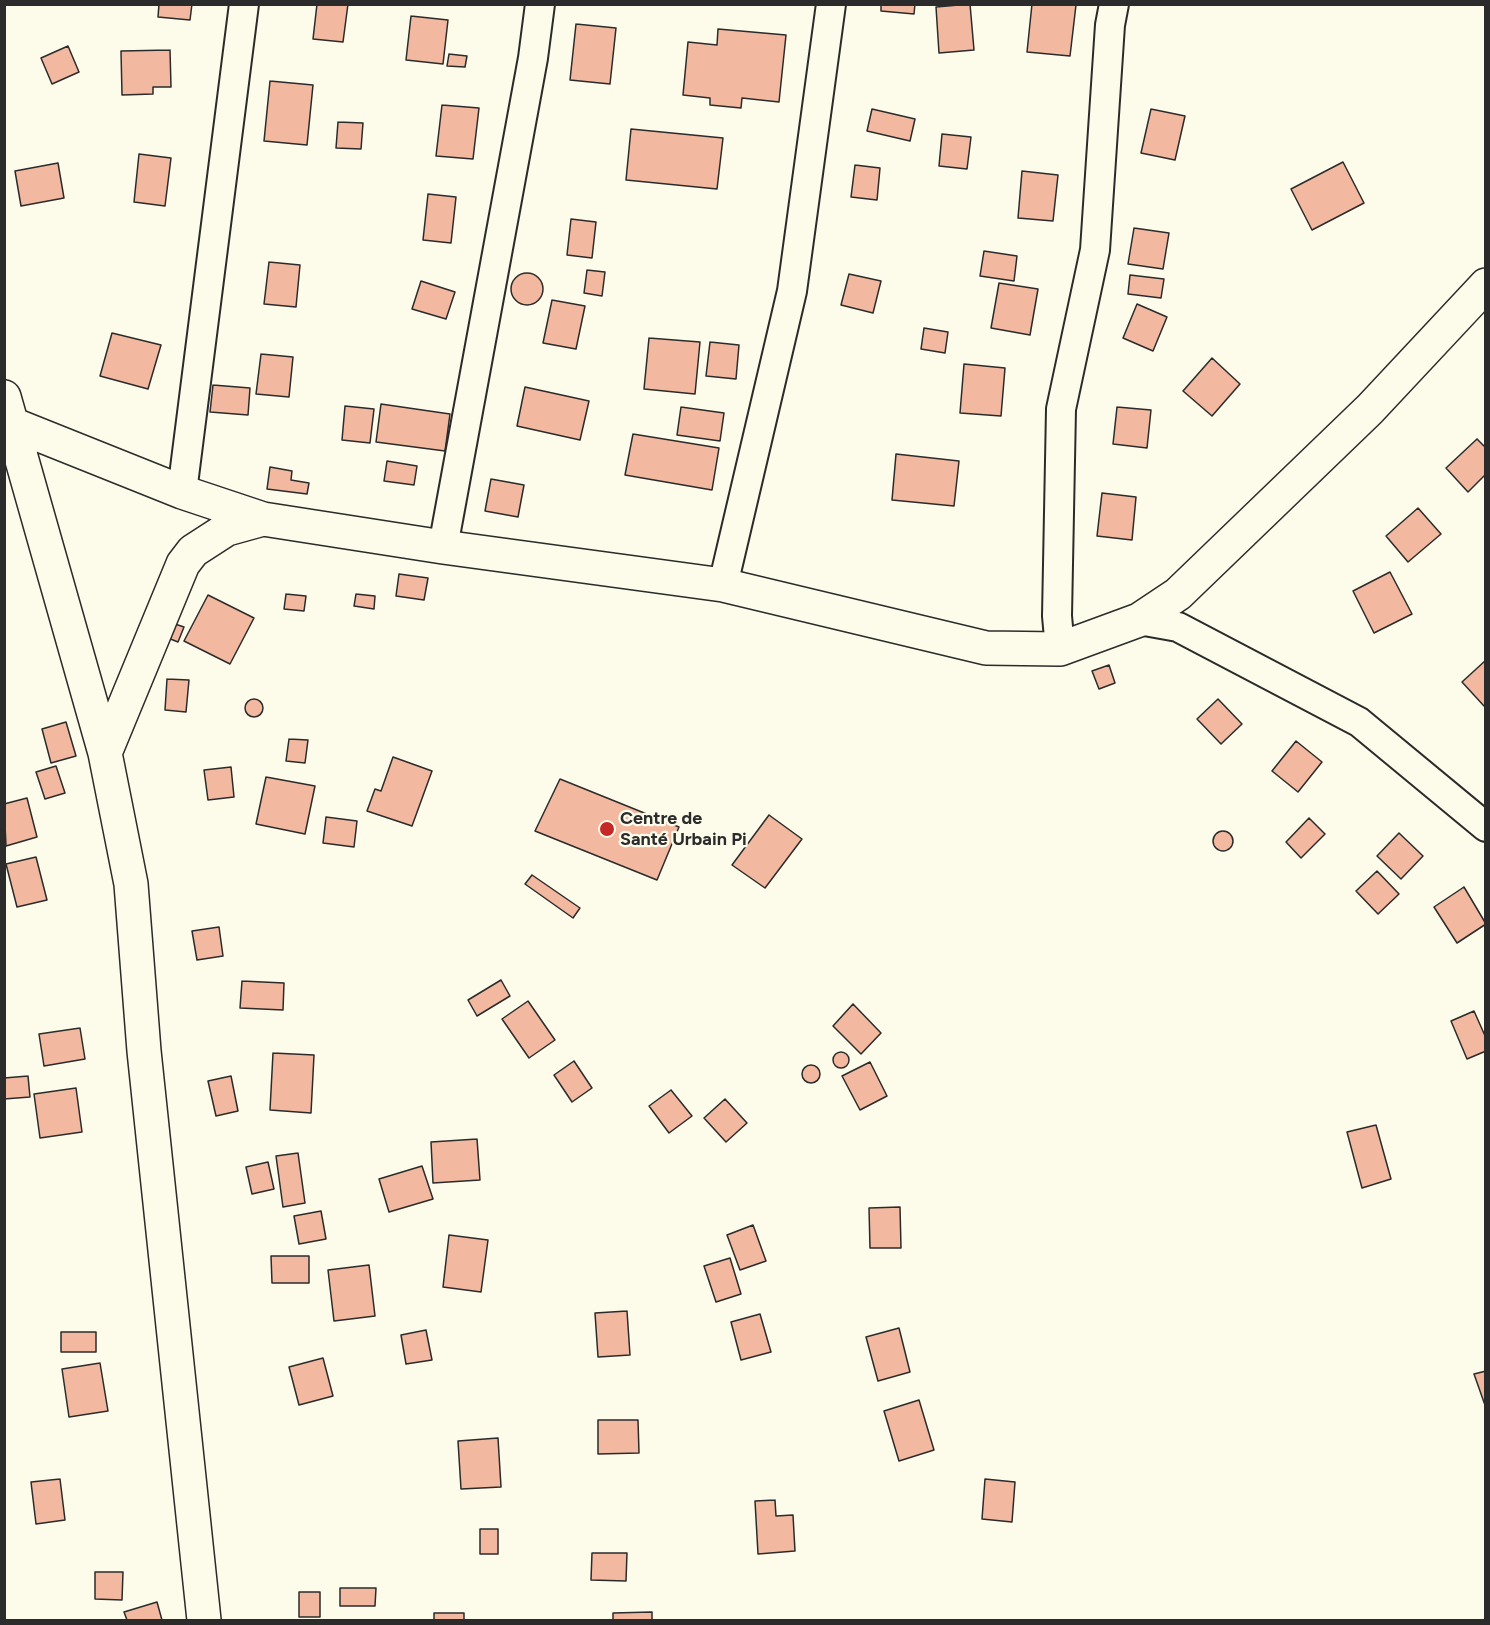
<!DOCTYPE html>
<meta charset="utf-8">
<style>
body{margin:0}
#map{position:relative;width:1490px;height:1625px;overflow:hidden;background:#fdfbea;font-family:Figtree,sans-serif}
canvas{display:block}
.frame{position:absolute;inset:0;border:6px solid #2b2b2b;pointer-events:none}
</style>
<div id="map">
<canvas width="1490" height="1625"></canvas>
<div class="frame"></div>
</div>
<script>
const context = document.querySelector('canvas').getContext('2d');
context.lineJoin = 'round';
function fill(path, color) {
  context.fillStyle = color;
  context.fill(path, 'evenodd');
}
function toPath(rows) {
  const path = new Path2D();
  for (const r of rows) {
    if (r.length === 3) {
      path.moveTo(r[0] + r[2], r[1]);
      path.arc(r[0], r[1], r[2], 0, 2 * Math.PI);
      continue;
    }
    path.moveTo(r[0], r[1]);
    for (let i = 2; i < r.length; i += 2) path.lineTo(r[i], r[i + 1]);
  }
  return path;
}
function strokePath(path, color, width, dash) {
  context.strokeStyle = color;
  context.lineWidth = width;
  context.lineCap = dash ? 'butt' : 'round';
  context.setLineDash(dash || []);
  context.stroke(path);
}
function drawText(font, color, halo, rows, align = 'center') {
  context.font = font + ' Figtree,sans-serif';
  context.lineWidth = 4.5;
  context.setLineDash([]);
  context.textBaseline = 'middle';
  context.strokeStyle = halo;
  context.fillStyle = color;
  for (const [text, x, y, turn = 0] of rows) {
    context.save();
    context.translate(x, y);
    context.rotate((+turn || 0) * Math.PI / 180);
    context.textAlign = isNaN(turn) ? turn : align;
    if (halo) context.strokeText(text, 0, 0);
    context.fillText(text, 0, 0);
    context.restore();
  }
}
const building = toPath([
 [159,4,192,4,190,20,158,17,159,4],
 [317,4,348,4,343,42,313,39,317,4],
 [881,4,915,4,914,14,881,11,881,4],
 [970,4,974,50,939,53,936,7,970,4],
 [1032,4,1076,5,1070,56,1027,52,1032,4],
 [411,16,448,20,443,64,406,60,411,16],
 [576,24,616,28,610,84,570,80,576,24],
 [718,29,786,35,779,102,742,98,741,108,710,105,710,98,683,95,688,42,717,45,718,29],
 [68,46,79,72,52,84,41,58,68,46],
 [170,50,171,87,153,87,153,94,122,95,121,51,170,50],
 [449,54,467,56,465,67,447,66,449,54],
 [270,81,313,85,307,145,264,141,270,81],
 [442,105,479,108,473,159,436,156,442,105],
 [872,109,915,119,910,141,867,131,872,109],
 [1151,109,1185,116,1175,160,1141,153,1151,109],
 [338,122,363,123,361,149,336,148,338,122],
 [631,129,723,138,717,189,626,180,631,129],
 [942,134,971,137,967,169,939,166,942,134],
 [139,154,171,158,165,206,134,202,139,154],
 [1343,162,1364,203,1312,230,1291,189,1343,162],
 [58,163,64,198,21,206,15,171,58,163],
 [855,165,880,168,877,200,851,197,855,165],
 [1022,171,1058,175,1053,221,1018,218,1022,171],
 [428,194,456,197,451,243,423,240,428,194],
 [571,219,596,222,592,258,567,255,571,219],
 [1134,228,1169,233,1163,269,1128,264,1134,228],
 [984,251,1017,256,1014,281,980,276,984,251],
 [269,262,300,265,296,307,264,304,269,262],
 [587,270,605,272,602,296,584,293,587,270],
 [527,289,16],
 [849,274,881,281,873,313,841,305,849,274],
 [1130,275,1164,279,1161,298,1128,294,1130,275],
 [421,281,455,292,446,319,412,309,421,281],
 [999,283,1038,289,1030,335,991,328,999,283],
 [552,300,585,306,576,349,543,343,552,300],
 [1137,304,1167,317,1153,351,1123,338,1137,304],
 [924,328,948,332,945,353,921,349,924,328],
 [112,333,161,345,148,389,100,376,112,333],
 [649,338,700,342,695,394,644,389,649,338],
 [710,342,739,345,736,379,706,376,710,342],
 [261,354,293,357,289,397,256,394,261,354],
 [1212,358,1240,384,1212,416,1183,391,1212,358],
 [964,364,1005,368,1001,416,960,413,964,364],
 [213,385,250,388,248,415,210,412,213,385],
 [525,387,589,401,580,440,517,426,525,387],
 [381,404,450,414,445,451,376,442,381,404],
 [345,406,374,409,370,443,342,440,345,406],
 [681,407,724,413,720,441,677,435,681,407],
 [1117,407,1151,410,1147,448,1113,444,1117,407],
 [633,434,719,448,712,490,625,475,633,434],
 [1477,439,1486,448,1486,474,1468,492,1446,468,1477,439],
 [896,454,959,461,954,506,892,500,896,454],
 [387,461,417,466,414,485,384,481,387,461],
 [270,467,292,471,291,480,309,483,307,494,267,489,270,467],
 [491,479,524,485,518,517,485,511,491,479],
 [1102,493,1136,497,1132,540,1097,536,1102,493],
 [1418,508,1441,534,1408,562,1386,536,1418,508],
 [1390,572,1412,614,1374,633,1353,591,1390,572],
 [399,574,428,578,424,600,396,596,399,574],
 [286,594,306,596,304,611,284,609,286,594],
 [356,594,375,596,374,609,354,606,356,594],
 [208,595,254,618,230,664,184,641,208,595],
 [169,622,184,627,178,642,163,636,169,622],
 [1486,660,1486,704,1484,706,1462,682,1486,660],
 [1109,665,1115,683,1099,689,1092,671,1109,665],
 [167,679,189,680,186,712,165,710,167,679],
 [254,708,9],
 [1218,699,1242,724,1221,744,1197,719,1218,699],
 [66,722,76,756,51,763,42,729,66,722],
 [289,739,308,740,305,763,286,761,289,739],
 [1296,741,1322,762,1298,792,1272,771,1296,741],
 [393,757,432,771,412,826,367,811,375,789,381,791,393,757],
 [56,766,65,793,45,799,36,772,56,766],
 [231,767,234,797,208,800,204,770,231,767],
 [266,777,315,786,305,834,256,824,266,777],
 [560,779,679,827,657,880,535,831,560,779],
 [27,798,37,837,6,846,4,804,27,798],
 [769,815,802,839,765,888,732,865,769,815],
 [326,817,357,821,354,847,323,843,326,817],
 [1309,818,1325,834,1301,858,1286,842,1309,818],
 [1223,841,10],
 [1399,833,1423,856,1401,879,1377,856,1399,833],
 [36,857,47,900,17,907,6,864,36,857],
 [1377,871,1399,894,1378,914,1356,891,1377,871],
 [532,875,580,908,573,918,525,884,532,875],
 [1464,887,1486,924,1457,943,1434,907,1464,887],
 [219,927,223,956,197,960,192,931,219,927],
 [501,980,510,996,477,1016,468,1000,501,980],
 [242,981,284,983,283,1010,240,1008,242,981],
 [528,1001,555,1040,529,1058,502,1019,528,1001],
 [853,1004,881,1033,861,1054,833,1026,853,1004],
 [1474,1011,1486,1038,1486,1051,1467,1059,1451,1021,1474,1011],
 [80,1028,85,1059,44,1066,39,1034,80,1028],
 [841,1060,8],
 [273,1053,314,1055,311,1113,270,1110,273,1053],
 [574,1061,592,1088,572,1102,554,1075,574,1061],
 [870,1062,887,1096,860,1110,842,1076,870,1062],
 [811,1074,9],
 [28,1076,30,1097,4,1099,4,1078,28,1076],
 [231,1076,238,1111,216,1116,208,1081,231,1076],
 [76,1088,82,1132,40,1138,34,1094,76,1088],
 [671,1090,692,1116,669,1133,649,1106,671,1090],
 [725,1099,747,1123,726,1142,704,1118,725,1099],
 [1376,1125,1391,1179,1362,1188,1347,1132,1376,1125],
 [477,1139,480,1180,433,1183,431,1142,477,1139],
 [298,1153,305,1203,283,1207,276,1156,298,1153],
 [268,1162,274,1189,252,1194,246,1167,268,1162],
 [422,1166,433,1199,389,1212,379,1179,422,1166],
 [900,1207,901,1248,870,1248,869,1208,900,1207],
 [321,1211,326,1239,299,1244,294,1216,321,1211],
 [753,1225,766,1261,740,1270,727,1235,753,1225],
 [449,1235,488,1240,481,1292,443,1287,449,1235],
 [271,1256,309,1256,309,1283,272,1283,271,1256],
 [730,1258,741,1294,716,1302,704,1266,730,1258],
 [369,1265,375,1316,334,1321,328,1270,369,1265],
 [627,1311,630,1355,598,1357,595,1313,627,1311],
 [760,1314,771,1352,741,1360,731,1322,760,1314],
 [899,1328,910,1372,878,1381,866,1337,899,1328],
 [426,1330,432,1360,406,1364,401,1335,426,1330],
 [61,1332,96,1332,96,1352,61,1352,61,1332],
 [323,1358,333,1396,299,1405,289,1367,323,1358],
 [100,1363,108,1411,69,1417,62,1369,100,1363],
 [1486,1371,1486,1408,1474,1374,1486,1371],
 [919,1400,934,1450,899,1461,884,1411,919,1400],
 [598,1420,638,1420,639,1453,598,1454,598,1420],
 [498,1438,501,1487,461,1489,458,1441,498,1438],
 [60,1479,65,1520,36,1524,31,1482,60,1479],
 [985,1479,1015,1482,1012,1522,982,1519,985,1479],
 [775,1500,776,1516,793,1515,795,1551,758,1554,755,1501,775,1500],
 [480,1529,498,1529,498,1554,480,1554,480,1529],
 [592,1553,627,1553,626,1581,591,1580,592,1553],
 [95,1572,123,1572,122,1600,95,1599,95,1572],
 [340,1588,376,1588,375,1606,340,1606,340,1588],
 [299,1592,320,1592,320,1617,299,1617,299,1592],
 [157,1602,162,1620,127,1620,124,1612,157,1602],
 [652,1612,652,1620,613,1620,613,1613,652,1612],
 [434,1613,464,1613,464,1620,434,1620,434,1613]
]);
const street = toPath([
 [182,492,244,4],
 [443,547,533,58,540,4],
 [723,585,792,291,831,4],
 [1139,620,1178,627,1359,722,1486,827],
 [1060,649,1057,616,1061,409,1095,250,1110,25,1114,4]
]);
const primary = toPath([
 [4,397,105,753,131,884,144,1051,204,1620],
 [12,424,182,492,263,519],
 [105,753,183,564,193,551,227,529,263,519,443,547,723,585,986,648,1060,649,1139,620,1178,594,1370,409,1486,285]
]);
const markers = [
 [607,829,8,"#c62828"]
];
const poiNames = [
 ["Centre de",620,819],
 ["Santé Urbain Pi",620,840]
];
fill(building, '#f2b8a0');
strokePath(building, '#2b2b2b', 1.5);
strokePath(street, '#2b2b2b', 32);
strokePath(primary, '#2b2b2b', 36);
strokePath(street, '#fdfbea', 28);
strokePath(primary, '#fdfbea', 33);
for (const [x, y, r, color] of markers) {
  const dot = new Path2D();
  dot.arc(x, y, r, 0, 2 * Math.PI);
  context.fillStyle = color;
  context.fill(dot);
  strokePath(dot, '#fdfbea', 2);
}
drawText('bold 18px', '#2b2b2b', '#fdfbea', poiNames, 'left');
</script>
